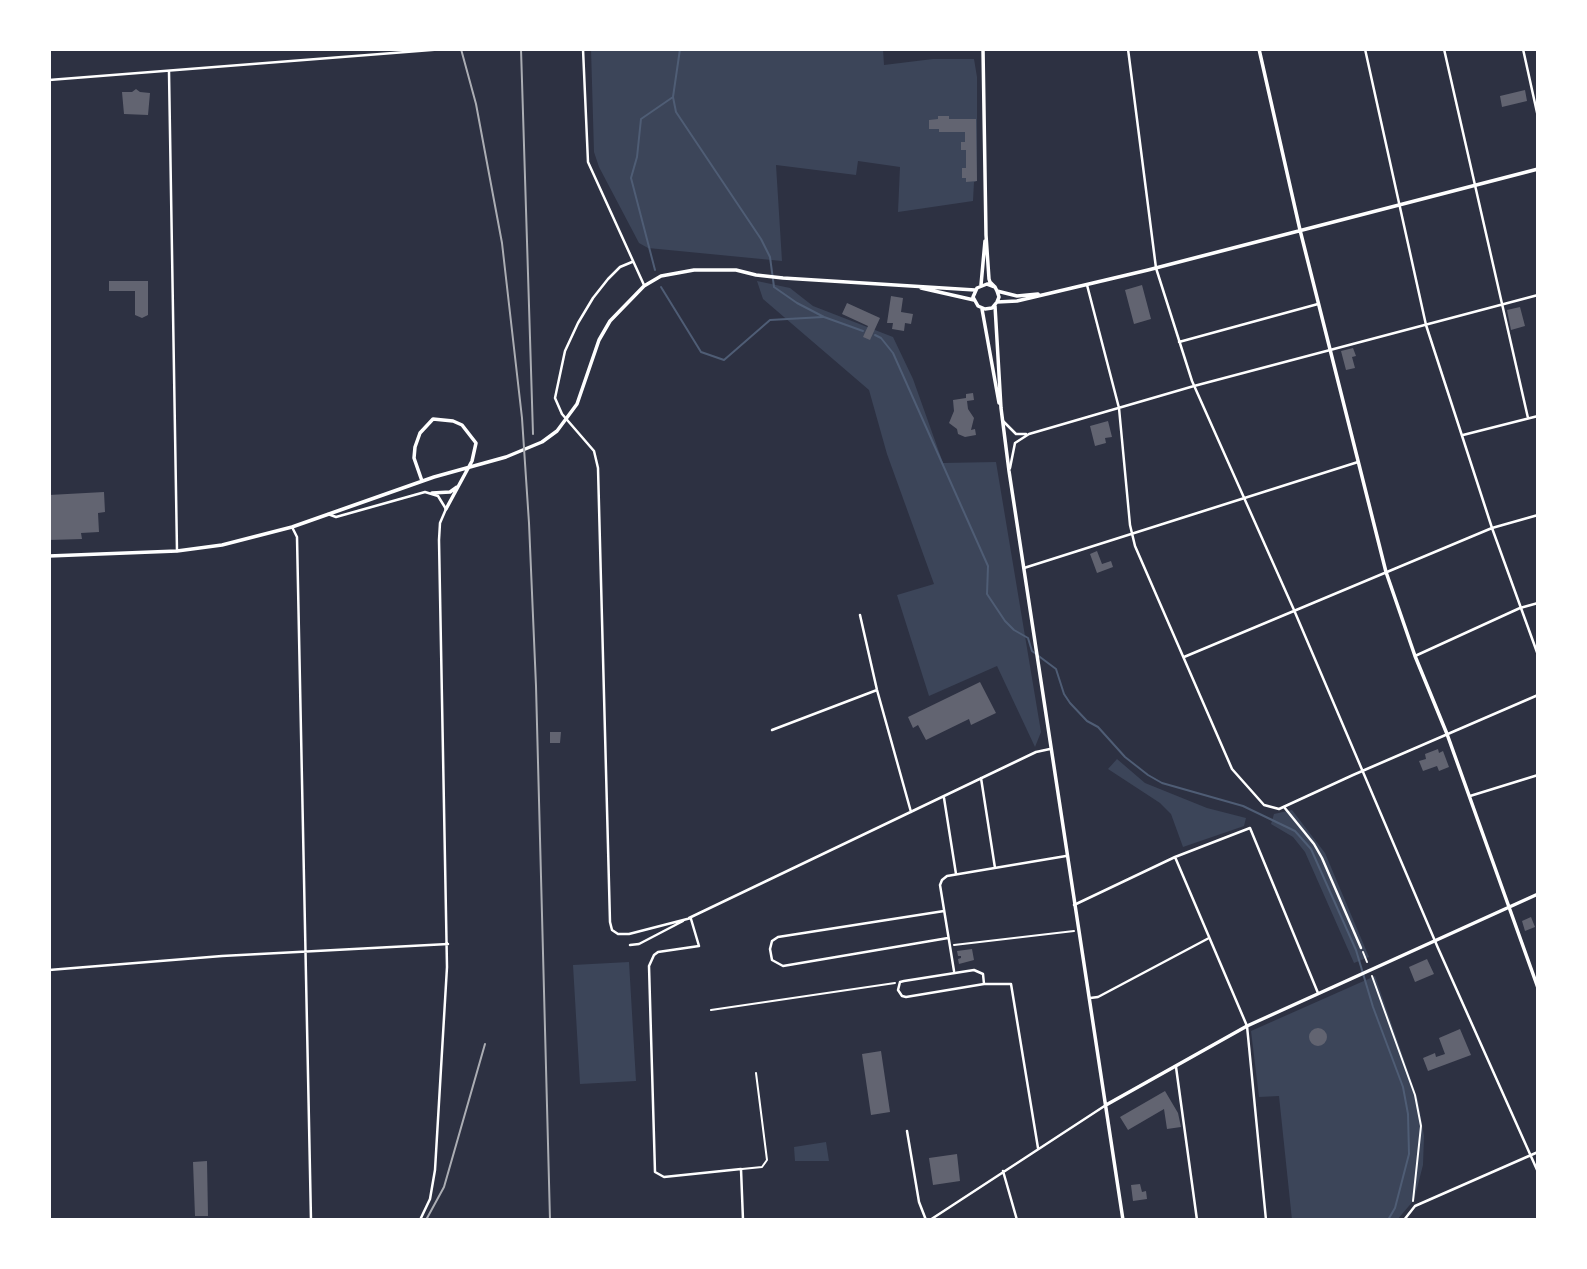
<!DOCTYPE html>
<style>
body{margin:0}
#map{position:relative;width:1587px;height:1269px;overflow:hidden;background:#2d3142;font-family:"IBM Plex Sans",sans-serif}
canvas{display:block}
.frame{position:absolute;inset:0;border:51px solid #fff;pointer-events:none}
</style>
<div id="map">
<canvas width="1587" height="1269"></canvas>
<div class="frame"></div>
</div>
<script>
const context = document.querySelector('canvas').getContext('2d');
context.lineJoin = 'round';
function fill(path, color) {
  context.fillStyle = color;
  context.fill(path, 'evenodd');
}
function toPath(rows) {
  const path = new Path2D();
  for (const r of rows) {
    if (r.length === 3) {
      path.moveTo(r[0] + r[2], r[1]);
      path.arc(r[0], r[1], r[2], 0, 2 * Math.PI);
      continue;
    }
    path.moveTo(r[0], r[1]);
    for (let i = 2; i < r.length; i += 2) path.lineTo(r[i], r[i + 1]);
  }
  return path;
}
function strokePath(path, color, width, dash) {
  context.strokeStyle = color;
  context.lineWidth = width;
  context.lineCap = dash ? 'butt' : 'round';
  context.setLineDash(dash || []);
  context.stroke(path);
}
const green = toPath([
 [591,49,883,49,884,65,933,59,974,59,977,77,977,181,974,182,973,201,898,212,900,167,858,161,856,175,776,165,782,261,648,248,639,243,599,167,594,152],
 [757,281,790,288,813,306,893,337,913,379,943,463,996,462,1041,732,1035,747,997,666,929,696,897,595,934,584,887,454,869,390,763,299],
 [1117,759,1145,783,1207,808,1246,818,1244,826,1183,847,1171,814,1160,803,1108,769],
 [1292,810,1325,853,1369,957,1354,963,1305,852,1293,837,1271,824,1274,814],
 [629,962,636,1081,580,1084,573,965],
 [1375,976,1418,1100,1424,1136,1423,1165,1414,1200,1397,1220,1292,1220,1279,1096,1259,1097,1251,1031],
 [826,1142,829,1161,795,1161,794,1147]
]);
const stream = toPath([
 [680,49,673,97,676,112,761,239,770,257,774,287,797,303,824,317,863,331],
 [655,270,631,178,637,157,641,119,673,97],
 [661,287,701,352,724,360,770,320,823,317],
 [875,335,881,338,893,353,988,566,987,594,1005,621,1014,630,1028,638,1032,651,1056,669,1064,694,1070,703,1087,721,1098,727,1125,757,1148,775,1162,783,1243,806,1295,831,1311,849,1356,950,1373,1007,1403,1087,1408,1114,1409,1154,1395,1208,1388,1220]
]);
const building = toPath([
 [136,89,140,92,150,93,148,115,124,114,122,92,132,92],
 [1525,90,1527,101,1502,107,1500,96],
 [938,116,949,116,949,119,976,119,977,181,966,182,966,178,962,178,962,168,966,168,966,150,961,150,961,142,965,142,965,132,939,132,939,129,929,129,929,120,938,119],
 [109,281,148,281,148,315,142,318,135,315,135,291,109,291],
 [1142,285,1151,319,1134,324,1125,290],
 [891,296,903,298,901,312,913,314,911,324,905,323,904,331,892,329,893,323,887,323],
 [847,303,880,318,870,340,863,337,868,326,842,314],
 [1520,307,1525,326,1511,330,1507,310],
 [1353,348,1356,356,1352,357,1355,368,1346,370,1341,351],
 [973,393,974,400,967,401,968,409,974,418,971,430,975,429,976,435,965,437,958,434,957,429,949,423,954,411,953,400,966,398,966,394],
 [1108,421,1112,437,1105,438,1106,443,1095,446,1090,426],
 [104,492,105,512,98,513,99,532,81,533,82,539,49,540,49,495],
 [1097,551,1102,564,1111,561,1113,567,1097,573,1090,554],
 [980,682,996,713,971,725,969,719,926,740,918,725,913,728,908,717],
 [550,732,561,732,560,743,550,743],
 [1438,749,1439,753,1443,751,1449,767,1439,771,1437,766,1423,771,1419,761,1426,759,1425,754],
 [1531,917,1535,927,1525,931,1522,921],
 [972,949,974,960,959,964,958,959,961,958,961,956,958,956,957,951],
 [1427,959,1434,974,1415,982,1409,967],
 [1318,1037,9],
 [1460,1029,1471,1055,1428,1071,1423,1058,1435,1053,1436,1057,1445,1054,1439,1038],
 [881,1051,890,1112,871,1115,862,1054],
 [1165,1091,1178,1113,1181,1127,1167,1129,1164,1109,1128,1130,1120,1117],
 [957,1154,960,1181,933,1185,929,1158],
 [207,1161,208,1216,195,1216,193,1162],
 [1140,1184,1142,1192,1146,1191,1147,1199,1133,1201,1131,1185]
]);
const path = toPath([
 [954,945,1074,931],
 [1363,952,1367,962],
 [1372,976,1415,1095,1421,1126,1413,1201],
 [711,1010,895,983]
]);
const service = toPath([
 [742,1169,762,1167,767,1160,756,1073]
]);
const minor = toPath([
 [583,49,588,162,644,285],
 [1128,49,1156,268,1192,381,1294,610,1438,948,1538,1172],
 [1365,49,1426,325,1492,528,1538,655],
 [1444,49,1528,418],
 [1523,49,1538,117],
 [169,72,177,551],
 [49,80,444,49],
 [632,262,620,267,608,279,593,298,578,323,565,351,555,398,562,414,594,451,598,468,610,922,612,930,618,934,629,934,691,918],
 [1087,285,1119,408,1130,525,1135,546,1232,769,1264,805,1279,809,1353,775,1538,695],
 [1179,342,1318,304],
 [1003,421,1016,434,1026,434],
 [1463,435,1538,416],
 [1010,468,1015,443,1029,434,1194,386,1538,295],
 [328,514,336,517,425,492,438,496,446,509,440,523,439,540,447,967,435,1170,430,1199,420,1220],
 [292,527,297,537,311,1220],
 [1024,568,1358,462],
 [860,615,877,690,911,812],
 [1415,656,1520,608,1538,603],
 [1184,657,1492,528,1538,515],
 [772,730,877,690],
 [981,778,995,868],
 [1470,796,1538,775],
 [944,798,956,874],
 [1284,807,1314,844,1322,858,1361,948],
 [1175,857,1247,1026,1266,1220],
 [1074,905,1175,857,1250,828,1318,993],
 [944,911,778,937,772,941,770,949,772,960,783,966,948,938],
 [689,918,1036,752,1050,749],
 [691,919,699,946,658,952,654,955,649,966,655,1172,664,1177,741,1169,743,1220],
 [630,945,639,944,683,921],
 [49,970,222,956,448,944],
 [954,971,940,885,942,880,947,876,1066,856],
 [984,984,983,974,974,970,904,981,900,982,898,990,902,996,906,997,984,984,1011,984,1038,1148],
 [1090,998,1098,997,1209,938],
 [1176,1067,1197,1220],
 [907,1131,919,1202,926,1220],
 [1003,1171,1017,1220],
 [930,1220,1106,1105],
 [1404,1220,1415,1206,1538,1152]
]);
const tertiary = toPath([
 [983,49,986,235,989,279,990,282,995,287,997,291,999,297,997,302,992,308,985,309,978,306,973,297,977,288,987,284,995,287],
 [1259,49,1300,230,1386,572,1415,656,1447,734,1538,988],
 [981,285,985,241],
 [921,288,974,300],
 [997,291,1017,296,1038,294],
 [997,302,1017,301,1148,270,1538,169],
 [995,306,1001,408,1009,471,1123,1220],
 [982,309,999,403],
 [422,481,414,458,415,447,420,433,433,419,453,421,462,425,476,443,472,461,446,509],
 [432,493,450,492,457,487],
 [49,556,177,551,222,545,292,527,434,477,506,457,542,442,557,431,577,404,599,340,610,321,644,286,661,276,694,270,736,270,756,275,783,278,975,290],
 [1106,1105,1247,1026,1538,894]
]);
const rail = toPath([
 [461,49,476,104,502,243,522,418,529,523,536,686,550,1220],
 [521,49,533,434],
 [426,1220,444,1187,485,1044]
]);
fill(green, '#3c4559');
strokePath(stream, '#4f5d75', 2);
fill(building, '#626471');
strokePath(path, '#fff', 2);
strokePath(service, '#fff', 2);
strokePath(minor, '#fff', 2.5);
strokePath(tertiary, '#fff', 3.5);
strokePath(rail, '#abadb3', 2);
</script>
